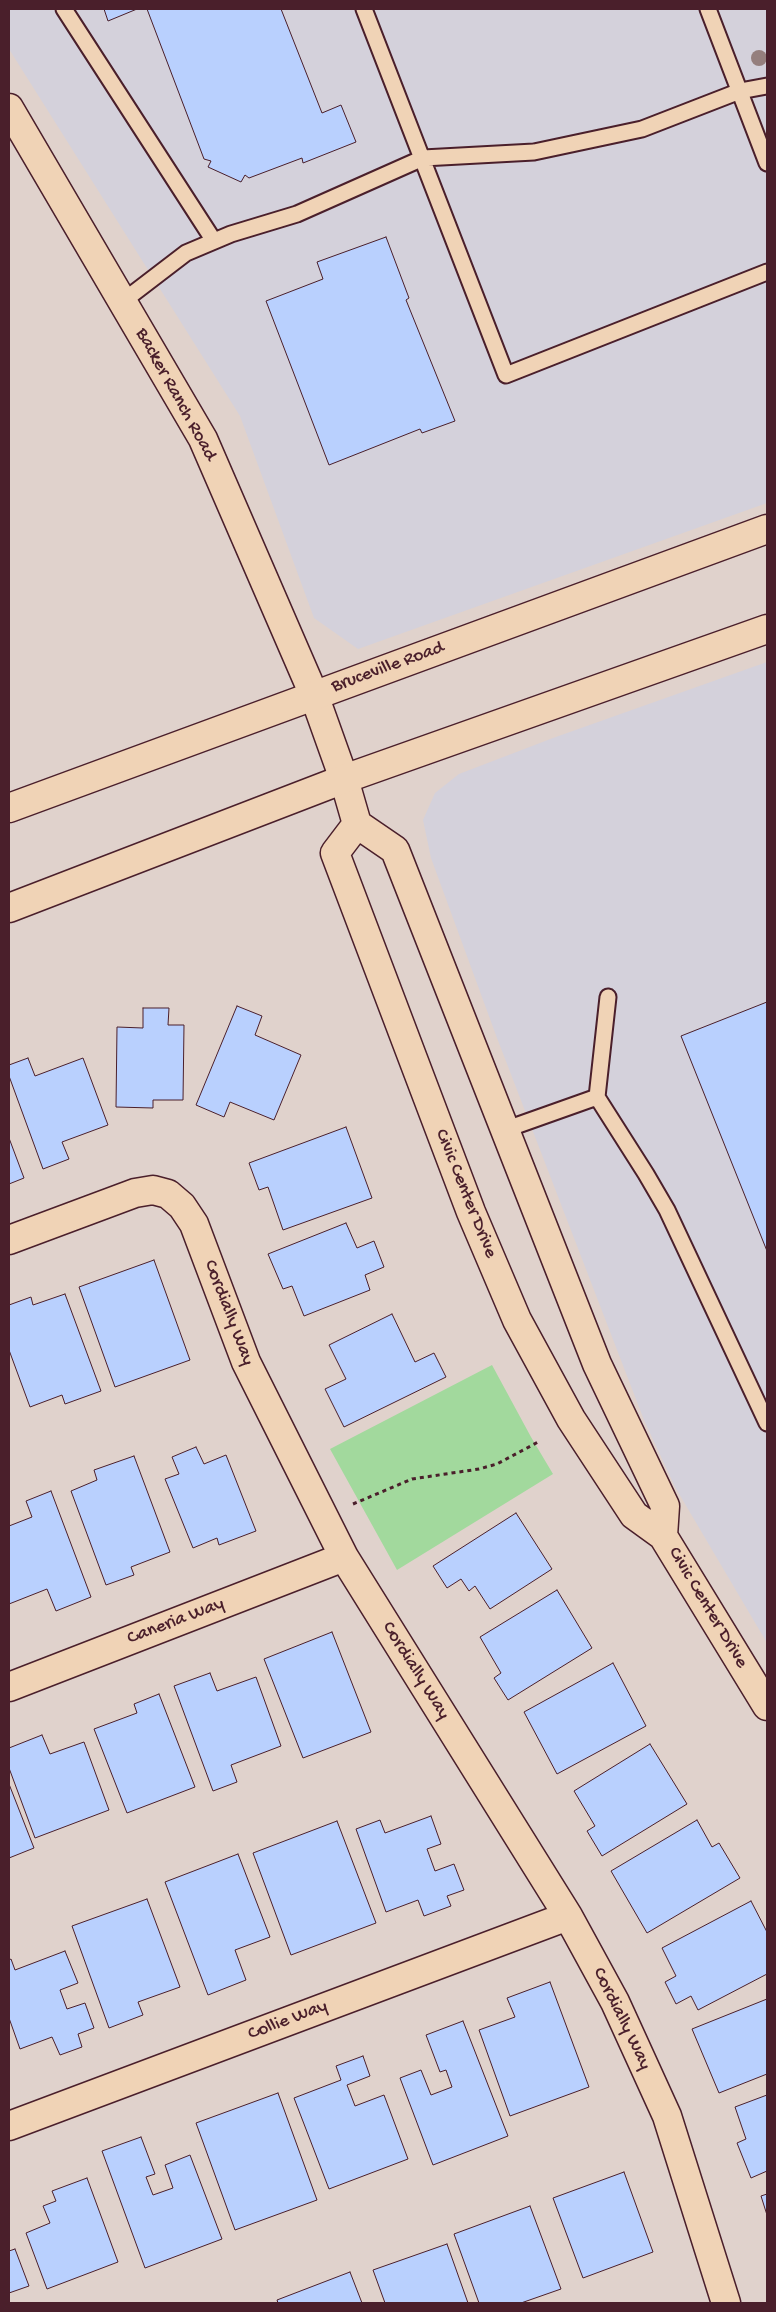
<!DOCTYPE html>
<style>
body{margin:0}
#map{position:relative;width:776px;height:2312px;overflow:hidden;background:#e0d2cc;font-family:"Gochi Hand",sans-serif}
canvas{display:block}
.frame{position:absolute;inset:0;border:10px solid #4a1f2b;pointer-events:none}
</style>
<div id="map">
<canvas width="776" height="2312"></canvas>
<div class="frame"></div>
</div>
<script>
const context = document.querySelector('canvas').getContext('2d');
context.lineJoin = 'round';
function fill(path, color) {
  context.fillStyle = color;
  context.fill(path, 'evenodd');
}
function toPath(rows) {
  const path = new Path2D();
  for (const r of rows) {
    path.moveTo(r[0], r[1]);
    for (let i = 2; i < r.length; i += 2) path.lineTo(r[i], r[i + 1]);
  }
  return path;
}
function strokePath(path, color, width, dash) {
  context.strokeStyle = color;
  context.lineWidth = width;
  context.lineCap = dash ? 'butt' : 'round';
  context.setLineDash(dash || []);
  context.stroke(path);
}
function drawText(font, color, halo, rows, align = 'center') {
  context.font = font + ' "Gochi Hand",sans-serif';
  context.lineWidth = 5;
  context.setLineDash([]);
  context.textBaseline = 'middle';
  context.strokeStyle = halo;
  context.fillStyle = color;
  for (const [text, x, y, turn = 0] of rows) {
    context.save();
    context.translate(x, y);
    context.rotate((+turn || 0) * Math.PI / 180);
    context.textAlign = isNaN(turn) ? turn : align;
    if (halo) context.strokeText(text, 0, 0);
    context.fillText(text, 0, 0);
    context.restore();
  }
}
const built = toPath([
 [9,9,767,9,767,503,358,649,314,618,240,416,9,49],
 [767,662,767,1643,675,1487,644,1420,497,1038,431,858,423,820,435,793,459,774,553,738]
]);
const green = toPath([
 [492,1365,531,1437,553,1474,397,1570,330,1449]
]);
const building = toPath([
 [104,9,137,9,108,21,104,9],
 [147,9,281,9,322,113,341,105,356,142,303,163,302,158,249,178,245,175,241,182,208,167,211,161,204,159,147,9],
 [386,237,409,298,406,300,455,421,422,433,420,429,329,465,266,301,323,279,317,262,386,237],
 [767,1002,767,1251,681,1036,767,1002],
 [237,1006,262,1016,255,1035,301,1055,274,1120,230,1102,224,1117,196,1105,237,1006],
 [143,1008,169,1008,168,1025,184,1025,183,1100,153,1100,153,1108,116,1107,117,1027,143,1028,143,1008],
 [28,1058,35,1076,83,1058,108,1125,62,1142,69,1159,43,1169,9,1076,9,1065,28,1058],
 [346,1127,372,1198,283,1230,268,1187,259,1190,249,1163,346,1127],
 [9,1138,24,1178,9,1184,9,1138],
 [346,1223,357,1248,374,1241,384,1267,365,1275,370,1290,304,1316,292,1286,283,1289,268,1254,346,1223],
 [154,1260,190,1360,115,1387,79,1287,154,1260],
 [65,1294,101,1391,65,1404,62,1395,30,1407,9,1350,9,1305,31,1297,33,1305,65,1294],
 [392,1314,415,1362,434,1353,446,1377,344,1427,325,1389,346,1379,329,1345,392,1314],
 [196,1447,204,1464,226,1455,256,1531,219,1545,217,1538,193,1548,165,1479,179,1474,172,1457,196,1447],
 [134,1456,170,1552,131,1567,134,1575,106,1585,71,1491,97,1480,94,1470,134,1456],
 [51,1491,91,1597,56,1611,47,1589,9,1604,9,1526,32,1517,26,1501,51,1491],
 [516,1513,552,1569,490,1609,475,1586,469,1591,461,1579,447,1588,433,1566,516,1513],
 [557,1590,592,1648,508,1700,494,1678,501,1673,480,1637,557,1590],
 [332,1632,371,1732,303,1758,264,1659,332,1632],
 [613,1663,646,1726,557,1774,524,1712,613,1663],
 [210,1673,217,1691,256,1677,281,1746,231,1765,237,1782,213,1791,174,1686,210,1673],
 [159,1694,195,1787,127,1813,94,1729,137,1713,134,1704,159,1694],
 [42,1735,50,1754,84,1742,109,1810,35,1838,9,1768,9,1748,42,1735],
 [650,1744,687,1804,602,1856,587,1831,595,1826,574,1791,650,1744],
 [9,1784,34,1848,9,1858,9,1784],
 [431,1816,441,1844,427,1849,435,1871,454,1864,464,1890,447,1896,451,1906,424,1916,418,1900,386,1912,356,1829,380,1820,385,1833,431,1816],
 [697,1820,712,1847,719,1843,740,1878,647,1933,611,1871,697,1820],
 [337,1821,376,1923,291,1955,253,1853,337,1821],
 [238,1854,270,1937,235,1950,246,1980,208,1995,165,1882,238,1854],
 [147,1899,180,1987,138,2002,143,2015,109,2028,72,1926,147,1899],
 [751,1901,767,1932,767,1974,698,2010,691,1996,676,2004,665,1982,676,1976,662,1948,751,1901],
 [65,1951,78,1983,60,1990,67,2009,85,2003,94,2028,78,2034,82,2047,60,2055,52,2037,20,2049,9,2018,9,1960,11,1959,15,1970,65,1951],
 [550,1982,589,2087,510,2116,479,2030,515,2017,507,1998,550,1982],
 [767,1999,767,2074,719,2093,692,2029,767,1999],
 [463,2021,508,2136,433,2165,400,2078,421,2070,431,2095,452,2087,446,2070,440,2072,426,2035,463,2021],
 [363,2056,370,2076,347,2085,355,2106,384,2095,408,2159,329,2189,294,2098,341,2080,336,2066,363,2056],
 [278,2093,317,2200,235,2230,196,2123,278,2093],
 [767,2095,767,2171,751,2178,737,2143,746,2139,735,2107,767,2095],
 [141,2137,155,2174,146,2177,153,2195,173,2188,165,2165,190,2155,222,2239,145,2268,102,2151,141,2137],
 [624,2172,653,2252,583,2278,553,2198,624,2172],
 [87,2178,118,2262,47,2289,26,2233,50,2223,43,2206,56,2201,52,2191,87,2178],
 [767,2194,767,2215,761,2196,767,2194],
 [530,2206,561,2289,521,2303,479,2303,454,2234,530,2206],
 [447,2244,468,2303,385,2303,373,2270,447,2244],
 [15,2249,29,2286,9,2293,9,2251,15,2249],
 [350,2272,362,2303,278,2303,277,2300,350,2272]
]);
const path = toPath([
 [353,1504,412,1479,479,1469,497,1464,540,1441]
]);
const service = toPath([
 [64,9,214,241],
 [364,9,506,375,767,272],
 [708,9,767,163],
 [122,302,186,253,231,234,297,214,423,158,534,152,642,129,740,91,767,86],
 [597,1097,646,1174,667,1210,767,1423],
 [504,1130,597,1097,608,997]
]);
const minor = toPath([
 [9,1240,135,1193,153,1190,168,1194,182,1206,194,1224,246,1362,344,1557,568,1916,615,2002,667,2116,726,2303],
 [9,1687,344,1557],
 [9,2126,568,1916]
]);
const tertiary = toPath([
 [9,108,203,439,314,695,344,779,357,824,395,850,597,1364,665,1506,663,1536],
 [357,824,335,853,471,1212,517,1320,571,1419,634,1515,663,1536,767,1706]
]);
const secondary = toPath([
 [9,808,767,529],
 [9,908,344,779,767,629]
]);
const trees = [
 [759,58]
];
const streetNames = [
 ["Backer Ranch Road",175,395,61],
 ["Bruceville Road",388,668,-20],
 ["Civic Center Drive",465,1194,68],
 ["Cordially Way",228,1313,69],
 ["Civic Center Drive",707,1608,59],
 ["Caneria Way",176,1622,-21],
 ["Cordially Way",415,1671,58],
 ["Cordially Way",621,2019,64],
 ["Collie Way",288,2021,-21]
];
fill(built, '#d4d1db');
fill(green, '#a2d99d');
fill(building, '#b9d0fe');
strokePath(building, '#4a1f2b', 1);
strokePath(service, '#4a1f2b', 19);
strokePath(minor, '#4a1f2b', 31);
strokePath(tertiary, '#4a1f2b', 31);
strokePath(secondary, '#4a1f2b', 31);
strokePath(path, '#4a1f2b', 3, [4, 4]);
strokePath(service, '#f0d3b6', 15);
strokePath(minor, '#f0d3b6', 28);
strokePath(tertiary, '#f0d3b6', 28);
strokePath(secondary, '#f0d3b6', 28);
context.fillStyle = '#957f7d';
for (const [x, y] of trees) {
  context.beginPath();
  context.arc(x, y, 8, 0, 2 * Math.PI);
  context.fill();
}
drawText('19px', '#4a1f2b', '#f0d3b6', streetNames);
</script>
